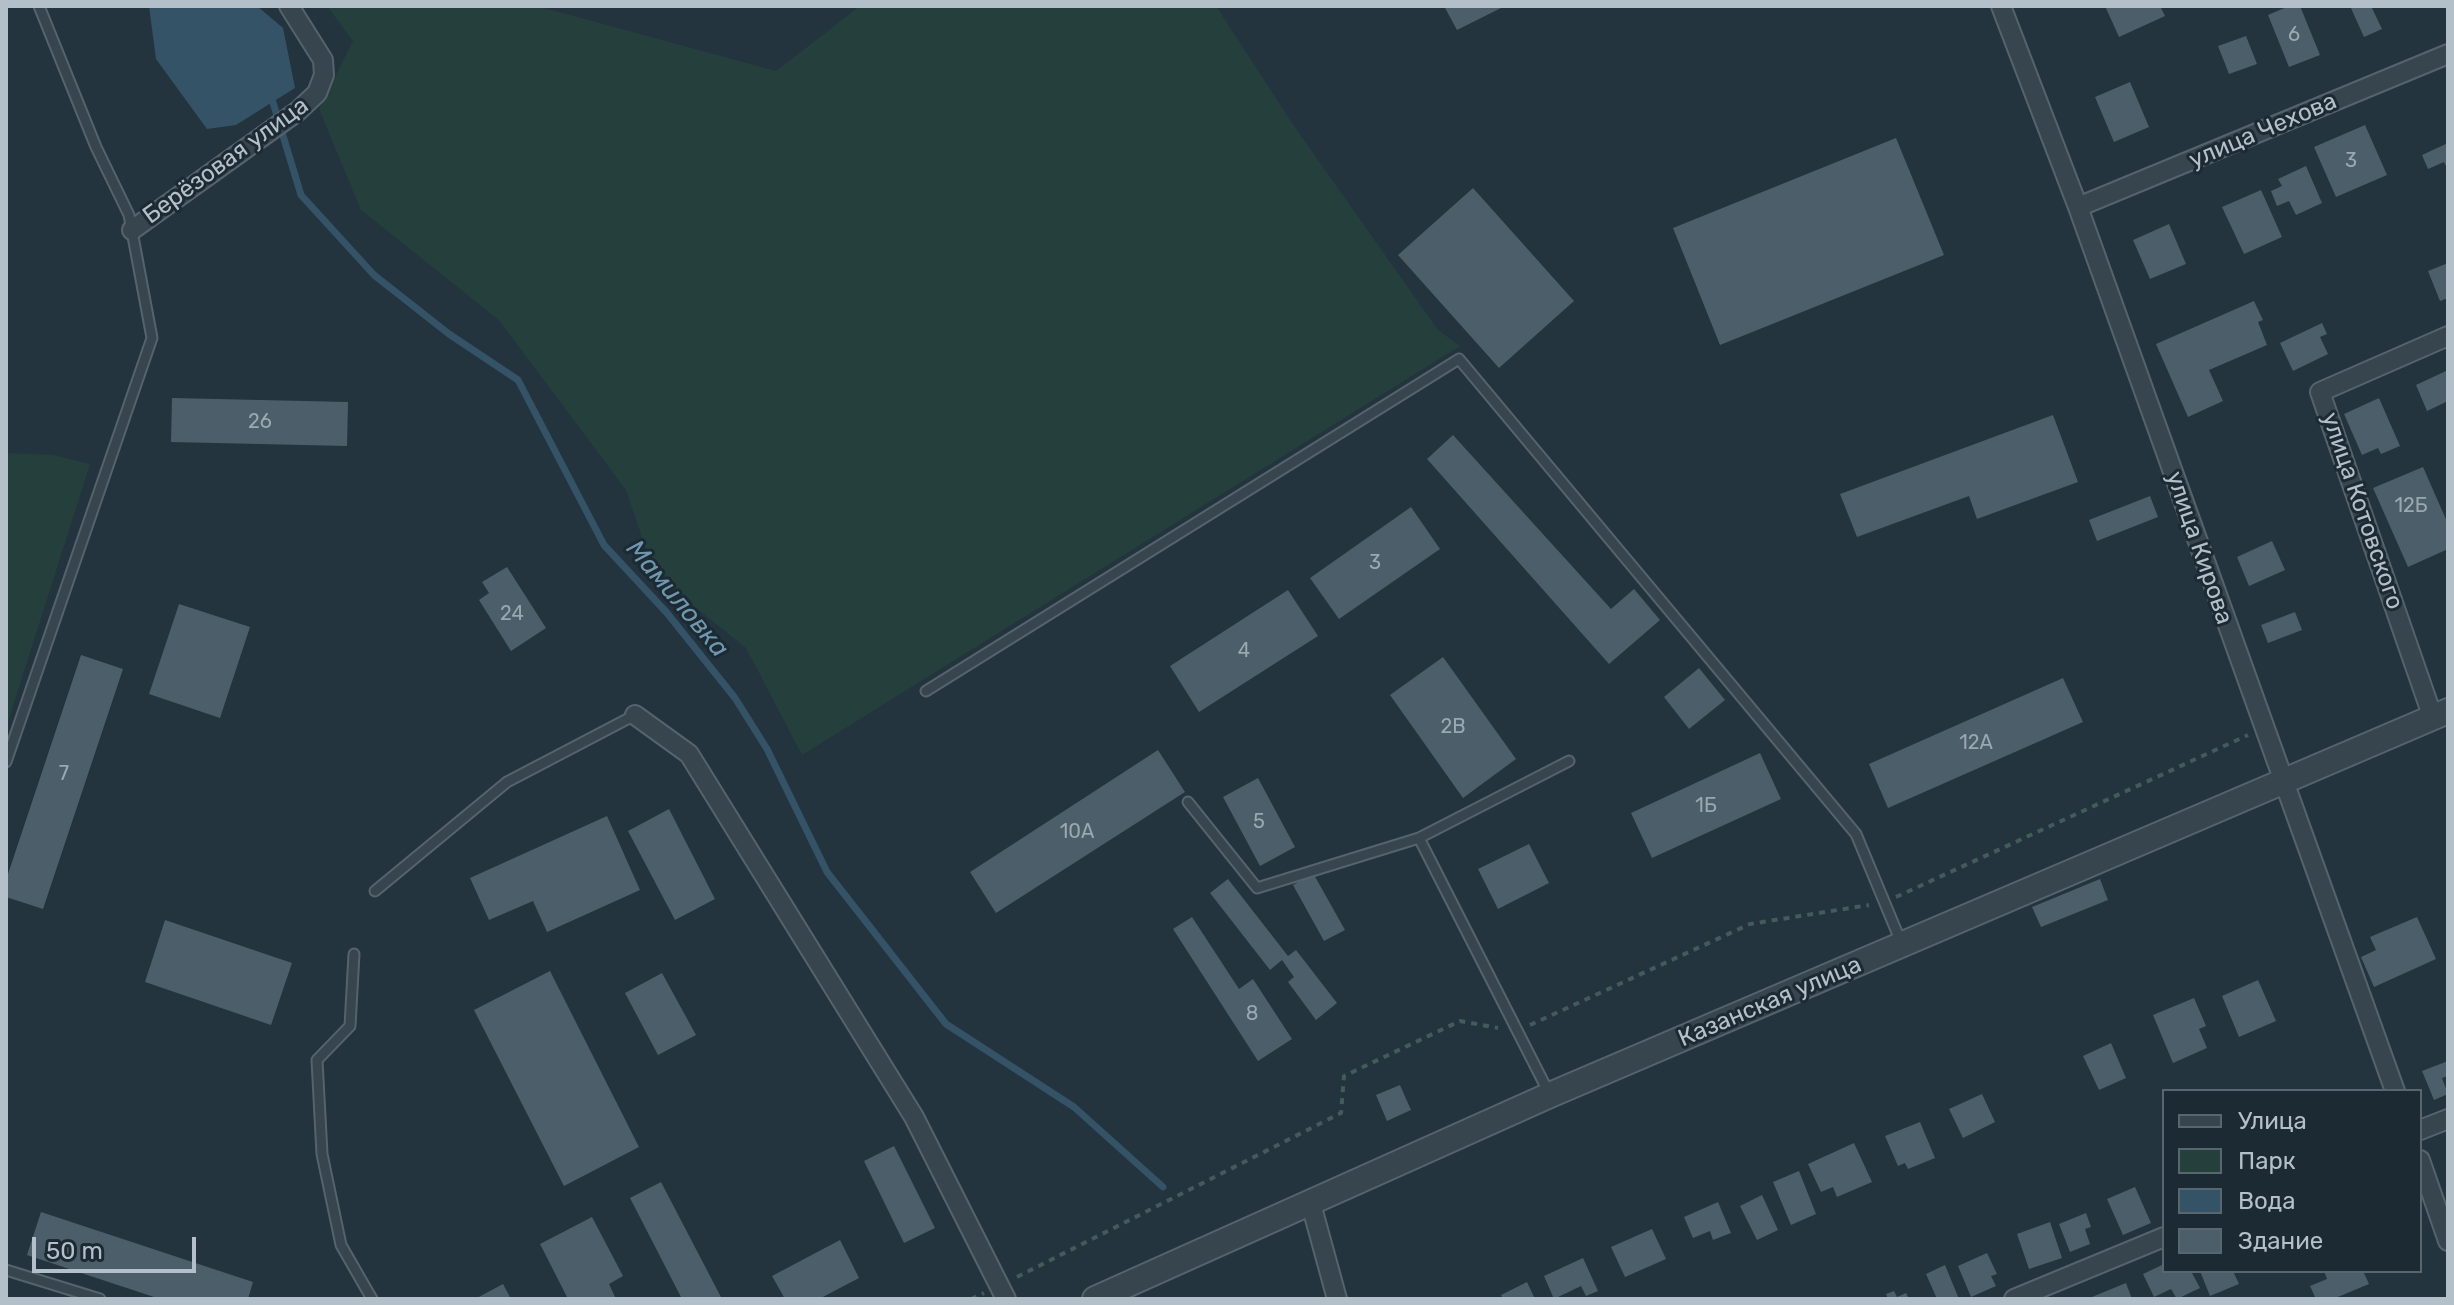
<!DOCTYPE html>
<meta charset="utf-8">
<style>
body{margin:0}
#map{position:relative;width:2454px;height:1305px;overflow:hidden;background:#23343e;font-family:Rubik,sans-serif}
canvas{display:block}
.frame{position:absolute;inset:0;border:8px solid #b3c0c9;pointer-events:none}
.legend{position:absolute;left:2162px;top:1089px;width:260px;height:184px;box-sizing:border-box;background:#1c2a33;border:2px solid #58666f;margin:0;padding:10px 14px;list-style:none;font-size:24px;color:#b3c0c9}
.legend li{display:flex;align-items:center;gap:16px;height:40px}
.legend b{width:40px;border:2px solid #58666f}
.scale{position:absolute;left:32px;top:1237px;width:164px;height:36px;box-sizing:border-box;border:4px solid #b3c0c9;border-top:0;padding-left:10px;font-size:24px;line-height:28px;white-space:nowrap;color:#b3c0c9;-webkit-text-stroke:6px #1c2a33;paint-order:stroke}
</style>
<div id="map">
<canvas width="2454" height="1305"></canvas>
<div class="frame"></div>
<ul class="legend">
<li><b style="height:10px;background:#37454e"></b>Улица</li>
<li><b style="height:22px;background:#253f3d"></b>Парк</li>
<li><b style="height:22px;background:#355366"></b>Вода</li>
<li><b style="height:22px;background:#4c5e6a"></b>Здание</li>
</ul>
<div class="scale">50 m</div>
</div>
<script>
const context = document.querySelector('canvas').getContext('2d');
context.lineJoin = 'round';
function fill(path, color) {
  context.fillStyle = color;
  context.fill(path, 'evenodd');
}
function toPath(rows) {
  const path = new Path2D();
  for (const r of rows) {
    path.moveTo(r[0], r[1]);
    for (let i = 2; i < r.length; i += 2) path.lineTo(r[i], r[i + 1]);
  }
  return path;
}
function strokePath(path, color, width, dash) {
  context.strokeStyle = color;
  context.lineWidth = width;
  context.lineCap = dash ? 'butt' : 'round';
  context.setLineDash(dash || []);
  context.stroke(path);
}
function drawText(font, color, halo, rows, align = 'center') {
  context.font = font + ' Rubik,sans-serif';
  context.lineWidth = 6;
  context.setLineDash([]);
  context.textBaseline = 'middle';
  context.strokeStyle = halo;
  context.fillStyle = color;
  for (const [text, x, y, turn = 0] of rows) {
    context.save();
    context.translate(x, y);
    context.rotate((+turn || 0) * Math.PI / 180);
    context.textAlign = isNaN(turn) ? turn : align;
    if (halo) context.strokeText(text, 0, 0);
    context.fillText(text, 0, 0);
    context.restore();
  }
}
const green = toPath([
 [327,6,537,6,776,71,860,6,1216,6,1294,126,1438,330,1460,346,802,755,746,648,655,575,626,490,499,320,361,210,319,109,353,41],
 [6,453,53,455,90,464,6,728]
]);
const water = toPath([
 [149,6,257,6,283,28,295,88,236,125,207,129,156,59]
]);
const stream = toPath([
 [271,96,301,195,374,275,449,334,518,380,604,545,667,613,735,698,767,749,827,872,946,1024,1074,1107,1163,1187]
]);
const building = toPath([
 [1444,6,1505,6,1457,30],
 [2105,6,2160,6,2165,16,2119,37],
 [2289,6,2300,6,2320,55,2289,67,2268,15],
 [2350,6,2371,6,2382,29,2364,37],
 [2246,36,2257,64,2229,74,2218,46],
 [2130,82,2149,127,2114,142,2095,97],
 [2365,125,2387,175,2336,197,2314,147],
 [1896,138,1944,255,1720,345,1673,228],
 [2448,143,2448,170,2444,162,2428,169,2422,155],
 [2306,166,2322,203,2296,215,2289,201,2277,206,2271,191,2282,186,2278,179],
 [1473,188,1574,301,1499,368,1398,255],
 [2261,190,2282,237,2244,254,2222,207],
 [2169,224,2186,264,2150,279,2133,240],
 [2448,263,2448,298,2440,301,2428,271],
 [2254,301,2263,320,2258,322,2267,345,2209,370,2223,401,2188,417,2156,344],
 [2322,323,2327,334,2320,337,2328,354,2293,371,2280,343],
 [2448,370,2448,401,2427,411,2416,385],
 [172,398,348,402,347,446,171,442],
 [2379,398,2400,446,2381,454,2378,448,2362,455,2344,414],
 [2053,415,2078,482,1977,519,1969,496,1857,537,1840,494],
 [1453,435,1611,609,1634,589,1660,620,1609,664,1427,459],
 [2423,467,2448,524,2448,549,2408,567,2373,488],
 [2150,496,2158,517,2097,541,2089,520],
 [1411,507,1440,549,1339,619,1310,578],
 [2272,541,2285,570,2249,586,2237,557],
 [507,567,546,628,511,651,479,600,489,593,482,582],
 [1288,590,1318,636,1199,712,1170,666],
 [179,604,250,627,220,718,149,694],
 [2295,612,2302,630,2268,643,2261,625],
 [81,655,123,669,43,909,6,897,6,880],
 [1443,657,1516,759,1463,798,1390,695],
 [1699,668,1725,700,1689,729,1664,697],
 [2063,678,2083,722,1888,808,1869,764],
 [1158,750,1185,792,996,913,970,872],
 [1760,753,1781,799,1652,858,1631,813],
 [1258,778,1295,847,1260,866,1223,797],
 [669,809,715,899,675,920,628,831],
 [607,816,640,890,547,932,533,901,489,920,470,878],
 [1529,844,1549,883,1498,909,1478,869],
 [1313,873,1345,930,1324,941,1293,885],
 [1228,879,1288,956,1296,950,1337,1003,1316,1020,1288,982,1294,977,1282,960,1270,970,1210,893],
 [2100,879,2108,900,2041,927,2032,907],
 [1192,917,1239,989,1253,979,1292,1039,1258,1061,1173,929],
 [2417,917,2436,959,2374,987,2361,957,2376,950,2370,937],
 [165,920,292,963,271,1025,145,982],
 [550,971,639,1147,564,1186,474,1010],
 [662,973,696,1035,658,1055,625,993],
 [2258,980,2276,1021,2239,1037,2222,996],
 [2194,998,2206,1026,2199,1029,2207,1048,2173,1063,2153,1015],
 [2111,1043,2126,1078,2099,1090,2083,1056],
 [2448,1061,2448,1076,2442,1078,2448,1094,2434,1100,2422,1071],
 [1400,1085,1411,1110,1387,1121,1376,1095],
 [1982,1094,1995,1122,1963,1138,1949,1109],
 [1920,1122,1935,1158,1908,1169,1905,1163,1898,1166,1885,1136],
 [1854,1143,1872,1182,1837,1197,1833,1187,1821,1192,1808,1164],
 [894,1146,935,1228,904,1243,864,1161],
 [1799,1171,1816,1214,1791,1225,1773,1182],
 [661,1182,722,1299,682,1299,630,1198],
 [2135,1187,2151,1223,2123,1235,2107,1199],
 [1762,1195,1778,1230,1757,1240,1740,1206],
 [1718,1202,1731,1233,1713,1240,1710,1231,1693,1238,1684,1217],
 [41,1212,253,1282,248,1299,160,1299,27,1255],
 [2086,1213,2091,1227,2085,1229,2090,1244,2070,1252,2059,1224],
 [592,1217,623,1276,609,1284,616,1299,568,1299,540,1244],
 [2050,1222,2062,1258,2029,1269,2017,1234],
 [1652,1229,1666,1259,1625,1277,1611,1247],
 [840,1240,859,1278,819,1299,785,1299,772,1276],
 [1987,1253,1997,1274,1991,1276,1996,1286,1971,1297,1958,1266],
 [1583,1258,1598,1291,1586,1296,1581,1286,1554,1299,1544,1276],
 [2164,1264,2164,1271,2191,1271,2200,1288,2177,1299,2171,1289,2154,1297,2143,1274],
 [1945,1265,1959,1299,1937,1299,1926,1274],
 [2200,1271,2233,1271,2239,1284,2210,1296],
 [2324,1271,2363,1271,2369,1284,2333,1299,2316,1299,2310,1286,2327,1279],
 [1527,1282,1535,1299,1503,1299,1501,1295],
 [2126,1283,2132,1299,2087,1299],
 [503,1284,511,1299,475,1299],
 [1894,1291,1897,1297,1906,1293,1909,1299,1888,1299,1886,1294]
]);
const path = toPath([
 [1896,897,2248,735],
 [1530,1025,1750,924,1869,905],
 [1017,1277,1341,1113,1344,1076,1460,1021,1498,1028],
 [971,1299,984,1293]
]);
const service = toPath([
 [926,691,1459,359,1856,834,1901,942],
 [6,762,152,338,129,215,96,147,39,6],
 [1188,802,1257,888,1419,838],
 [375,891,507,782,635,715],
 [354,954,350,1026,317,1060,322,1154,341,1245,372,1299],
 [1550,1095,1419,838,1569,761],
 [6,1270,100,1299]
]);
const minor = toPath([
 [2001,6,2078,207,2395,1091],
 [2078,207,2448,54],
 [132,230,298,111,317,93,324,75,323,60,289,6],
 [635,715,689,754,914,1117,1006,1299],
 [2433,718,2320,392,2448,336],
 [2420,1130,2448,1119],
 [2420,1160,2448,1241],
 [1311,1204,1337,1299],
 [2014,1299,2164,1237]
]);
const tertiary = toPath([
 [1095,1299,1550,1095,2448,711]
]);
const numberNames = [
 ["6",2294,35],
 ["3",2351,161],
 ["26",260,422],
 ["12Б",2411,506],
 ["3",1375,563],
 ["24",512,614],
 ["4",1244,651],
 ["2В",1453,727],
 ["12А",1976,743],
 ["7",64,774],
 ["1Б",1706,806],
 ["5",1259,822],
 ["10А",1077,832],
 ["8",1252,1014]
];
const streetNames = [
 ["улица Чехова",2263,131,-23],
 ["Берёзовая улица",226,161,-36],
 ["улица Котовского",2362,511,71],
 ["улица Кирова",2199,548,71],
 ["Казанская улица",1770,1002,-23]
];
const waterNames = [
 ["Мамиловка",677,599,50]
];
fill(green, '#253f3d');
fill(water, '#355366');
strokePath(stream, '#355366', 7);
fill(building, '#4c5e6a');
strokePath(service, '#55636c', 13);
strokePath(minor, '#55636c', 22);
strokePath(tertiary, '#55636c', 28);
strokePath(path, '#435b5a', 4, [6, 6]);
strokePath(service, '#37454e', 9);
strokePath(minor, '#37454e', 18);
strokePath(tertiary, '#37454e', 24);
drawText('20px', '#99a8b1', null, numberNames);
drawText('24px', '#b3c0c9', '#1c2a33', streetNames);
drawText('italic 26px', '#7197ae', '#1c2a33', waterNames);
</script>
